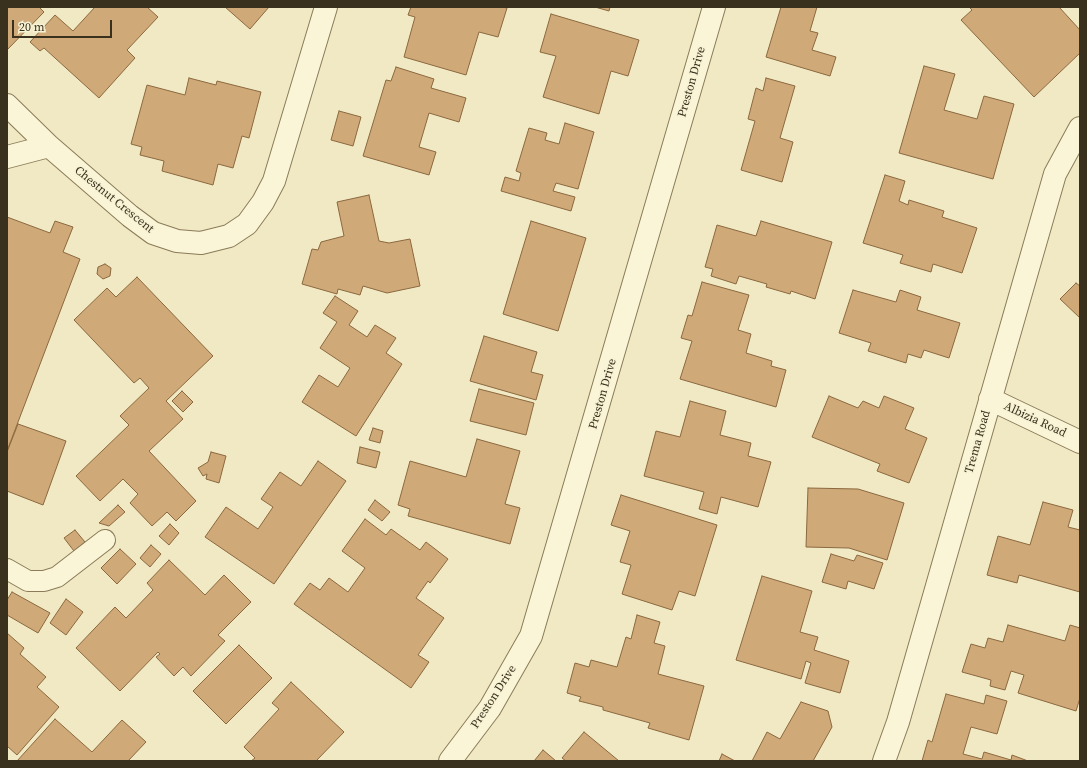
<!DOCTYPE html>
<style>
body{margin:0}
#map{position:relative;width:1087px;height:768px;overflow:hidden;background:#f0e9c4;font-family:"Source Serif 4",serif}
canvas{display:block}
.frame{position:absolute;inset:0;border:8px solid #3a301e;pointer-events:none}
.scale{position:absolute;left:12px;top:20px;width:100px;height:18px;box-sizing:border-box;border:2px solid #3a301e;border-top:0;padding-left:5px;font-size:12px;line-height:14px;white-space:nowrap;color:#3a301e;-webkit-text-stroke:3px #f7f2d3;paint-order:stroke}
</style>
<div id="map">
<canvas width="1087" height="768"></canvas>
<div class="frame"></div>
<div class="scale">20 m</div>
</div>
<script>
const context = document.querySelector('canvas').getContext('2d');
context.lineJoin = 'round';
function fill(path, color) {
  context.fillStyle = color;
  context.fill(path, 'evenodd');
}
function toPath(rows) {
  const path = new Path2D();
  for (const r of rows) {
    path.moveTo(r[0], r[1]);
    for (let i = 2; i < r.length; i += 2) path.lineTo(r[i], r[i + 1]);
  }
  return path;
}
function strokePath(path, color, width, dash) {
  context.strokeStyle = color;
  context.lineWidth = width;
  context.lineCap = dash ? 'butt' : 'round';
  context.setLineDash(dash || []);
  context.stroke(path);
}
function drawText(font, color, halo, rows, align = 'center') {
  context.font = font + ' "Source Serif 4",serif';
  context.lineWidth = 3;
  context.setLineDash([]);
  context.textBaseline = 'middle';
  context.strokeStyle = halo;
  context.fillStyle = color;
  for (const [text, x, y, turn = 0] of rows) {
    context.save();
    context.translate(x, y);
    context.rotate((+turn || 0) * Math.PI / 180);
    context.textAlign = isNaN(turn) ? turn : align;
    if (halo) context.strokeText(text, 0, 0);
    context.fillText(text, 0, 0);
    context.restore();
  }
}
const building = toPath([
 [7,7,39,7,44,12,7,50,7,7],
 [95,7,147,7,158,17,127,50,135,58,99,98,44,48,40,51,30,42,55,15,73,31,95,7],
 [225,7,269,7,250,29,225,7],
 [411,7,502,7,507,8,498,37,479,32,466,75,404,57,415,17,408,15,411,7],
 [595,7,610,7,609,11,595,7],
 [781,7,817,7,810,31,818,33,812,50,836,57,830,76,766,57,781,7],
 [969,7,1059,7,1080,30,1080,53,1034,97,961,20,972,10,969,7],
 [551,14,639,40,628,76,611,71,599,114,543,97,556,56,540,52,551,14],
 [924,66,955,74,944,110,977,119,984,96,1014,104,993,179,899,153,924,66],
 [396,67,434,79,431,88,466,98,459,122,429,113,419,147,436,152,429,175,363,156,386,80,391,81,396,67],
 [189,78,216,85,217,81,261,92,249,138,242,136,233,168,218,164,213,185,162,171,164,161,140,155,142,147,131,144,147,85,185,95,189,78],
 [766,78,795,86,780,138,793,142,782,182,741,170,755,121,748,119,756,88,763,91,766,78],
 [339,111,361,117,353,146,331,140,339,111],
 [565,123,594,132,578,189,556,183,553,191,575,197,571,211,501,191,505,177,519,181,521,173,516,171,529,128,547,133,545,140,559,144,565,123],
 [885,175,905,181,899,201,908,205,909,200,944,211,942,217,977,228,962,273,933,264,931,272,900,263,903,255,863,243,885,175],
 [369,195,379,241,389,243,410,239,420,286,387,293,363,286,360,295,338,289,337,294,302,284,312,249,318,250,321,242,344,236,337,202,369,195],
 [7,217,50,233,55,221,73,227,63,252,80,259,7,451,7,217],
 [531,221,586,238,558,331,503,314,531,221],
 [761,221,832,242,815,299,791,291,790,294,766,287,767,284,739,276,736,284,711,276,713,269,705,267,717,225,756,236,761,221],
 [105,264,111,268,110,276,103,279,97,274,98,267,105,264],
 [137,277,213,356,166,401,183,419,149,451,196,501,176,521,167,512,152,526,130,503,138,494,123,479,100,501,76,476,129,425,120,416,149,388,140,378,134,383,74,320,107,288,116,297,137,277],
 [702,282,749,295,738,330,751,334,746,353,772,361,771,366,786,370,776,407,680,379,692,341,681,338,688,315,692,316,702,282],
 [1076,283,1080,286,1080,318,1060,299,1076,283],
 [853,290,896,302,900,290,921,297,917,310,960,323,949,358,924,350,921,358,908,354,906,363,868,351,871,343,839,333,853,290],
 [335,296,358,311,349,325,367,337,375,325,396,338,386,353,402,364,356,436,302,402,319,375,338,387,350,368,320,348,337,322,323,313,335,296],
 [484,336,537,352,531,372,543,375,536,400,470,381,484,336],
 [479,389,534,403,526,435,470,421,479,389],
 [182,391,193,402,183,412,172,401,182,391],
 [829,396,858,408,863,401,879,408,884,396,914,408,905,429,927,438,909,483,877,471,880,464,812,437,829,396],
 [690,401,726,411,720,435,751,443,748,456,771,462,758,507,721,497,717,514,699,509,704,492,644,476,656,431,680,437,690,401],
 [18,424,66,441,43,505,7,491,7,452,18,424],
 [373,428,383,431,380,443,369,440,373,428],
 [477,439,520,451,505,504,520,508,510,544,408,516,410,509,398,505,410,461,466,477,477,439],
 [360,447,380,452,376,468,357,463,360,447],
 [211,452,226,456,219,483,206,479,207,474,203,476,198,468,208,462,211,452],
 [318,461,346,481,274,584,205,537,226,507,258,529,273,507,261,499,280,472,301,486,318,461],
 [808,488,858,489,904,503,887,560,849,548,806,547,808,488],
 [621,495,717,525,695,596,679,591,672,610,622,594,631,565,620,562,630,531,611,525,621,495],
 [375,500,390,512,382,521,368,510,375,500],
 [1043,502,1073,510,1068,527,1080,530,1080,592,1019,575,1017,583,987,575,998,536,1030,545,1043,502],
 [118,505,125,512,109,526,99,523,118,505],
 [365,519,386,535,391,529,420,550,426,542,448,559,430,583,428,581,416,598,444,618,418,655,429,662,411,688,294,604,310,583,320,590,329,578,348,592,365,568,342,551,365,519],
 [170,524,179,533,169,545,159,536,170,524],
 [75,530,85,542,74,551,64,538,75,530],
 [151,545,161,554,150,567,140,558,151,545],
 [120,549,136,564,117,584,101,568,120,549],
 [831,554,854,561,857,555,883,563,874,589,848,581,846,589,822,582,831,554],
 [169,560,205,595,224,575,251,602,218,635,225,641,191,676,183,667,174,676,156,657,160,654,158,652,120,691,76,648,115,607,126,618,153,590,147,583,169,560],
 [762,576,812,591,800,632,818,637,814,650,849,661,840,693,805,683,811,663,806,661,801,679,736,660,762,576],
 [12,592,50,613,38,633,7,615,7,600,12,592],
 [66,599,83,612,66,635,50,623,66,599],
 [637,615,660,622,654,643,665,646,658,674,704,686,689,740,648,728,650,723,603,710,603,707,579,701,581,697,567,693,575,663,589,667,591,660,617,667,626,637,631,639,637,615],
 [1008,625,1065,641,1070,625,1080,628,1080,698,1076,711,1018,693,1024,675,1011,671,1005,690,990,686,991,680,962,672,971,644,985,648,988,638,1003,642,1008,625],
 [7,633,24,648,20,654,46,677,37,687,59,707,17,755,7,746,7,633],
 [239,645,272,678,226,724,193,691,239,645],
 [291,682,344,732,316,761,251,761,255,758,244,747,279,709,272,703,291,682],
 [946,694,984,704,986,695,1007,701,997,734,971,727,963,754,982,759,984,752,1011,760,1012,755,1028,761,922,761,928,740,932,742,946,694],
 [801,702,828,711,832,727,813,761,752,761,767,732,780,739,801,702],
 [55,719,92,752,122,720,146,742,128,761,17,761,55,719],
 [584,732,619,761,566,761,562,758,584,732],
 [543,750,556,761,534,761,543,750],
 [722,754,735,761,719,761,722,754]
]);
const lane = toPath([
 [7,569,28,581,44,581,57,577,105,540]
]);
const street = toPath([
 [7,105,49,146,130,216,153,233,177,241,201,243,229,236,247,224,263,202,274,181,326,7],
 [7,157,49,146],
 [990,399,1080,442],
 [450,761,490,708,531,636,714,7],
 [884,761,898,722,1055,174,1080,128]
]);
const streetNames = [
 ["Preston Drive",692,82,-74],
 ["Chestnut Crescent",114,200,39],
 ["Preston Drive",603,394,-74],
 ["Albizia Road",1035,420,25],
 ["Trema Road",978,442,-74],
 ["Preston Drive",494,697,-57]
];
fill(building, '#cfa978');
strokePath(building, '#8b683e', 1);
strokePath(lane, '#8b7b59', 22);
strokePath(street, '#8b7b59', 24);
strokePath(lane, '#faf5d7', 20);
strokePath(street, '#faf5d7', 22);
drawText('12px', '#3a301e', '#f7f2d3', streetNames);
</script>
